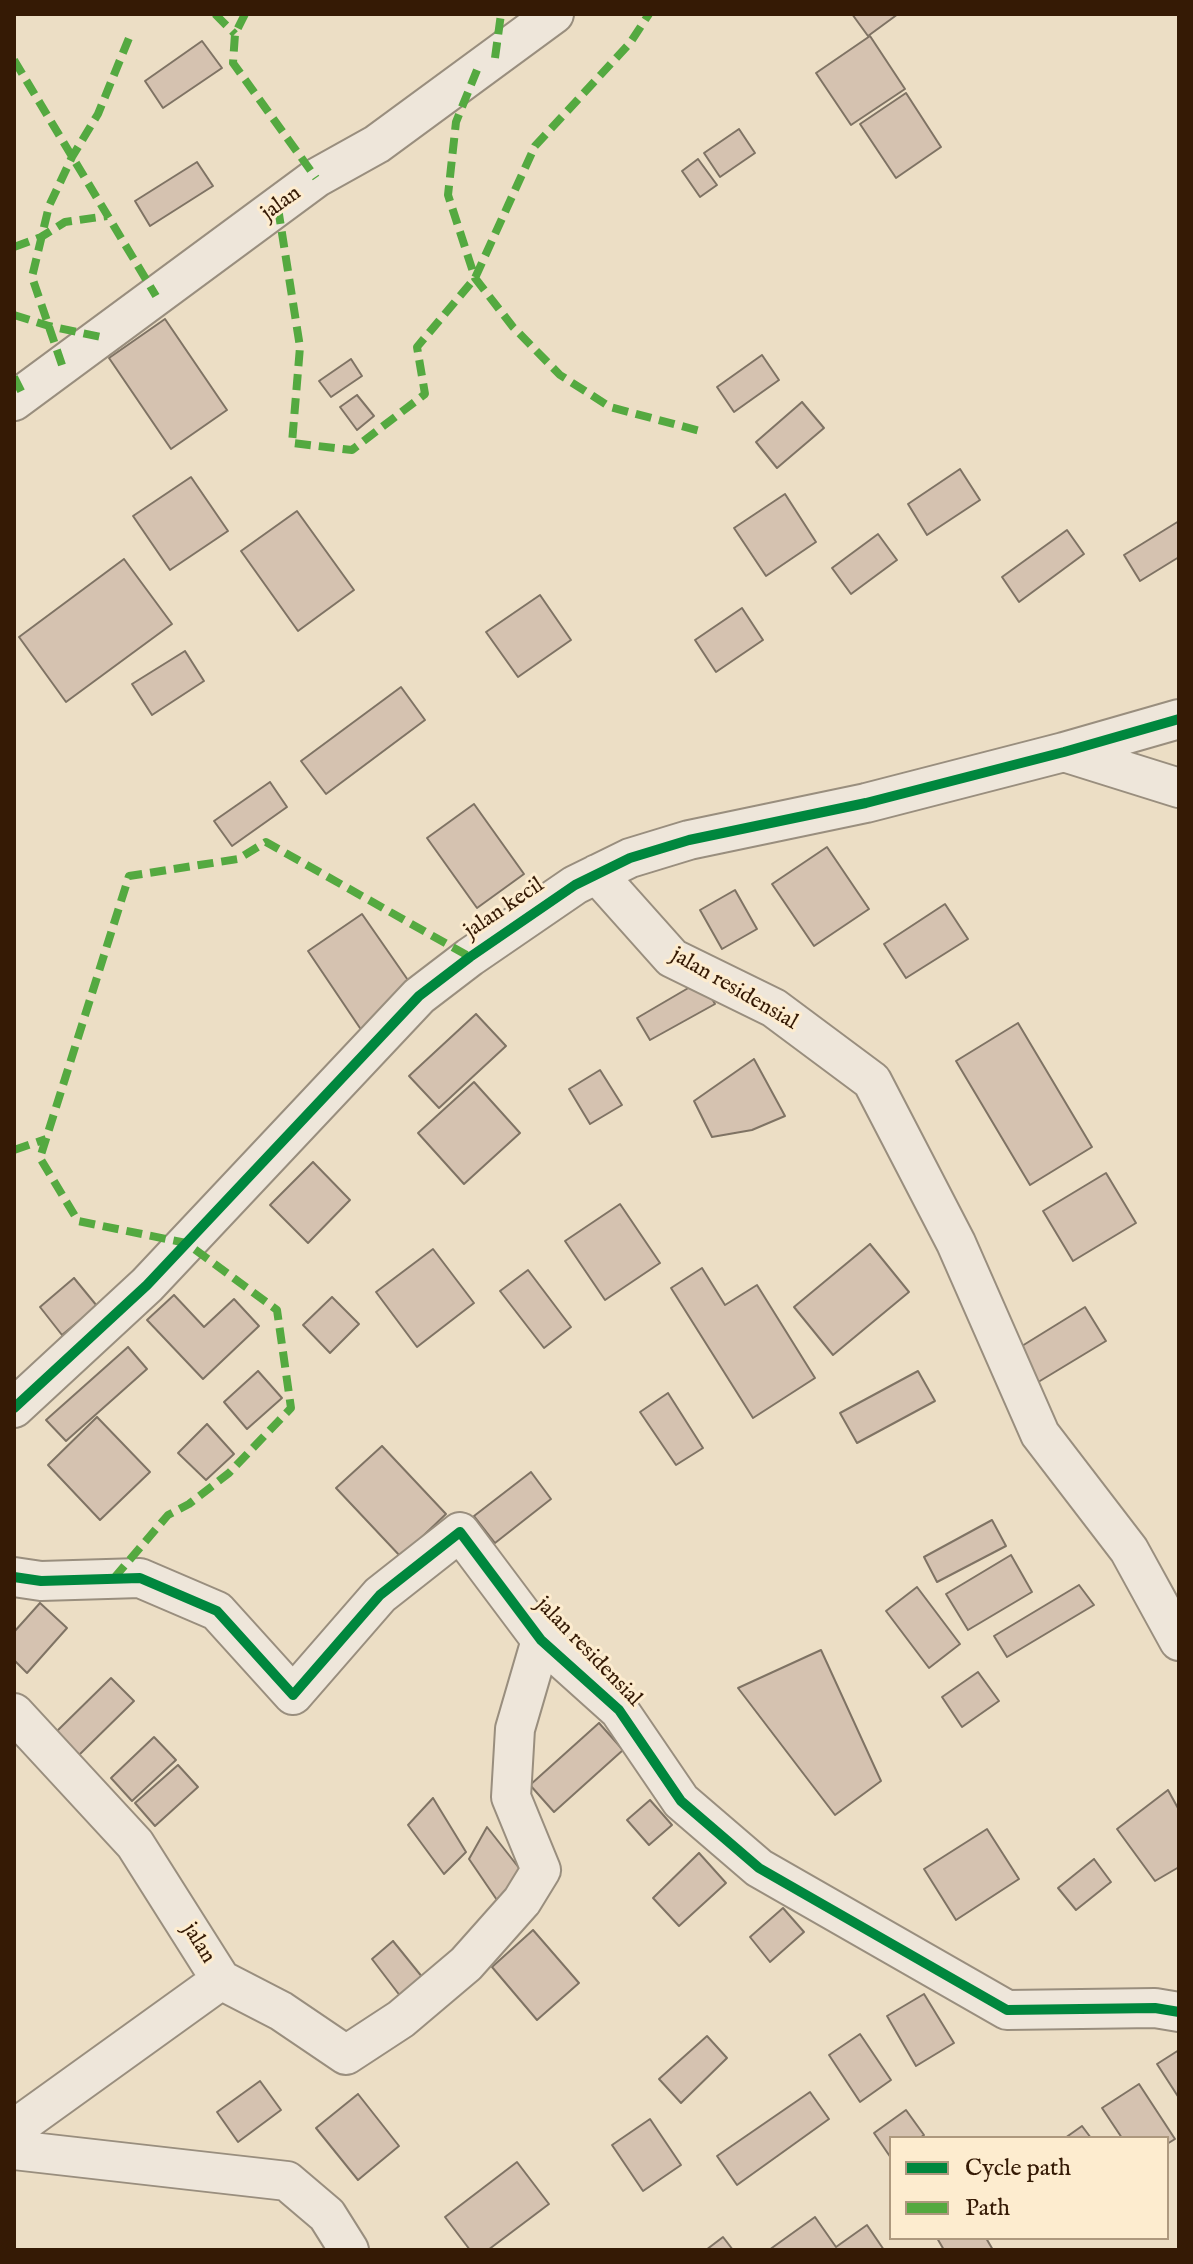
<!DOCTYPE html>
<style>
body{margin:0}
#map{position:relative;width:1193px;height:2264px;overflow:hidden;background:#ecdec5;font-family:"IM FELL English",serif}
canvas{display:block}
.frame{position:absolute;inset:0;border:16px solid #351a05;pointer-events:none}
.legend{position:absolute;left:889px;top:2136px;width:280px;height:104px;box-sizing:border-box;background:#fdeccf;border:2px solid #ad987e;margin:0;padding:10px 14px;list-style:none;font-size:24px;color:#351a05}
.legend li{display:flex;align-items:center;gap:16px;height:40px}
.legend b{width:40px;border:2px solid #ad987e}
</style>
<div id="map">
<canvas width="1193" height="2264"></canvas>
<div class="frame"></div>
<ul class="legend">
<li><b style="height:10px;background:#00873e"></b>Cycle path</li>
<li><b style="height:10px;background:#54a940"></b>Path</li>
</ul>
</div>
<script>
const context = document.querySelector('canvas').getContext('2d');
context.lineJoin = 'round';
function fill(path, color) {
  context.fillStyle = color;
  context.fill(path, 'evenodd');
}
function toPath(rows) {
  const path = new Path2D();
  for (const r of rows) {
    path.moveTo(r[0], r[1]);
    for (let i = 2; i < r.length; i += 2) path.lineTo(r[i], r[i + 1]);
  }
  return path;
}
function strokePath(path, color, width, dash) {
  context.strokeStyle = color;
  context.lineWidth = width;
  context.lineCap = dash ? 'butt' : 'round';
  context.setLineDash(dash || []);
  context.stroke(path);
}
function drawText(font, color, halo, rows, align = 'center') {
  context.font = font + ' "IM FELL English",serif';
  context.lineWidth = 6;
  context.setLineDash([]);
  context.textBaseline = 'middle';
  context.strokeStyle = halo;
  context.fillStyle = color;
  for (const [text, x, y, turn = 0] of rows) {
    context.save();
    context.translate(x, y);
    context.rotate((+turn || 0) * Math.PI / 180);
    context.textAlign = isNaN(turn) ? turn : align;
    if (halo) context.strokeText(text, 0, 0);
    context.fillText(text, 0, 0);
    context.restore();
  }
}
const building = toPath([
 [852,14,898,14,868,36,852,14],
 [870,36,905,89,851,125,816,73,870,36],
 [202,41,222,68,163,108,145,81,202,41],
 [906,93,941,147,896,178,860,124,906,93],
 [739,129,755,153,720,177,704,153,739,129],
 [698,159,717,185,700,197,682,171,698,159],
 [197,162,213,186,150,226,135,201,197,162],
 [165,319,227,410,171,449,109,358,165,319],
 [762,355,779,380,734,412,717,387,762,355],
 [351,359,362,376,331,397,319,381,351,359],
 [357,395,374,416,357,430,340,407,357,395],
 [802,402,824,428,777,468,756,442,802,402],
 [960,469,980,500,927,535,908,504,960,469],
 [191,477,228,531,170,570,133,516,191,477],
 [785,494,816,542,766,576,734,528,785,494],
 [297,511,354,590,298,631,241,551,297,511],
 [1179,521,1179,557,1140,581,1124,555,1179,521],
 [1067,530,1084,554,1019,602,1002,577,1067,530],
 [878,534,897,560,851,594,832,568,878,534],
 [124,559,172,624,66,702,19,637,124,559],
 [540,595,571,640,518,677,486,632,540,595],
 [742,608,763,640,716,672,695,640,742,608],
 [185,651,204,681,152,715,132,684,185,651],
 [401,687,425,720,326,794,301,761,401,687],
 [270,782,287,807,232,846,214,821,270,782],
 [474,804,524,874,477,908,427,838,474,804],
 [827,847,869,909,814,946,772,884,827,847],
 [735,890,757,929,722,949,700,910,735,890],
 [945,904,968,939,906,978,884,944,945,904],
 [362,914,419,996,364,1034,308,951,362,914],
 [702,980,715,1004,650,1040,637,1018,702,980],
 [476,1014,506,1046,439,1108,409,1076,476,1014],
 [1018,1023,1092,1147,1030,1185,956,1061,1018,1023],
 [754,1059,785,1116,752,1130,712,1137,694,1101,754,1059],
 [600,1070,622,1105,590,1124,569,1089,600,1070],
 [474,1082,520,1133,464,1184,418,1133,474,1082],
 [313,1162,350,1200,308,1243,270,1205,313,1162],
 [1106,1173,1136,1223,1073,1261,1043,1211,1106,1173],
 [620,1204,660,1263,605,1300,565,1241,620,1204],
 [870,1244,909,1292,833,1355,794,1307,870,1244],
 [433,1249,474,1303,417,1347,376,1292,433,1249],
 [702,1268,725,1305,757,1285,815,1378,753,1418,671,1288,702,1268],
 [528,1270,571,1327,544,1348,500,1291,528,1270],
 [74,1278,97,1306,62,1335,40,1307,74,1278],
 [174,1295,204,1327,234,1299,259,1326,203,1379,147,1320,174,1295],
 [332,1297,359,1324,330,1353,303,1325,332,1297],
 [1085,1307,1106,1341,1030,1387,1009,1354,1085,1307],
 [128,1347,147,1369,66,1441,46,1420,128,1347],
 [258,1371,282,1398,247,1429,224,1402,258,1371],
 [918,1371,935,1401,857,1443,840,1413,918,1371],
 [668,1393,703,1448,676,1465,640,1412,668,1393],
 [97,1417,150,1472,100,1520,48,1465,97,1417],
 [207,1424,234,1454,206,1480,178,1453,207,1424],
 [382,1446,446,1514,401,1557,336,1488,382,1446],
 [531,1472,551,1499,495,1543,474,1516,531,1472],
 [992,1520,1006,1546,937,1582,924,1557,992,1520],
 [1011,1555,1032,1592,968,1630,946,1594,1011,1555],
 [1079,1585,1094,1605,1007,1657,994,1636,1079,1585],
 [917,1587,960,1644,929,1668,886,1611,917,1587],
 [40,1603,67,1628,27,1673,14,1660,14,1632,40,1603],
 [821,1650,881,1781,835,1815,738,1688,821,1650],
 [978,1672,999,1701,962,1727,942,1697,978,1672],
 [111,1678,134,1701,79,1755,56,1732,111,1678],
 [599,1723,623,1750,554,1812,530,1785,599,1723],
 [154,1737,176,1760,132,1801,111,1778,154,1737],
 [178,1765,198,1787,155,1826,135,1803,178,1765],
 [1168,1790,1179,1810,1179,1867,1155,1881,1117,1829,1168,1790],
 [433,1798,466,1852,444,1874,408,1825,433,1798],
 [650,1800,672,1825,649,1845,627,1820,650,1800],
 [487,1827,523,1873,499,1903,469,1859,487,1827],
 [987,1829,1019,1879,956,1920,924,1869,987,1829],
 [699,1853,726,1883,679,1926,653,1898,699,1853],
 [1094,1859,1111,1882,1076,1910,1058,1888,1094,1859],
 [783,1908,804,1932,770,1962,750,1937,783,1908],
 [533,1930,579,1983,537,2020,492,1967,533,1930],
 [393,1941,427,1983,404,2001,372,1959,393,1941],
 [924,1994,954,2043,916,2066,887,2016,924,1994],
 [860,2034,891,2080,860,2102,829,2055,860,2034],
 [707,2036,727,2058,681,2103,659,2079,707,2036],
 [1179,2050,1179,2098,1157,2064,1179,2050],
 [260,2081,281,2110,238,2142,217,2112,260,2081],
 [1139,2084,1175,2139,1167,2144,1167,2138,1122,2138,1102,2108,1139,2084],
 [810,2092,829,2119,737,2185,717,2156,810,2092],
 [358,2094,399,2146,358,2180,316,2128,358,2094],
 [906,2110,924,2135,920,2138,891,2138,891,2158,874,2133,906,2110],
 [650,2119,681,2165,643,2191,612,2145,650,2119],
 [1082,2126,1091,2138,1065,2138,1082,2126],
 [517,2162,549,2204,488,2250,470,2250,445,2217,517,2162],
 [815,2217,836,2247,867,2225,884,2250,769,2250,815,2217],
 [723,2237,733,2250,706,2250,723,2237],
 [937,2238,986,2238,993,2250,944,2250,937,2238]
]);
const street = toPath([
 [14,401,316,178,377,144,554,14],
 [1064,752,1179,788],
 [597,874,672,958,774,1008,872,1081,956,1243,1040,1434,1129,1550,1179,1641],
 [14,1408,147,1285,419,996,470,957,575,885,630,858,689,840,866,803,1064,752,1179,719],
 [14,1577,41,1581,140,1578,217,1611,293,1695,380,1595,460,1532,541,1640,619,1710,681,1801,759,1868,1007,2010,1155,2008,1179,2012],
 [14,1713,135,1844,221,1980,14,2129],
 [221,1980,281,2011,346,2055,401,2019,466,1964,522,1901,541,1870,511,1797,515,1729,541,1640],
 [14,2150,287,2181,327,2215,349,2250]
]);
const quiet = toPath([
 [215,14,235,34],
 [245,14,235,34,233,63,316,178],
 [495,58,501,14],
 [14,60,156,296],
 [477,70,456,122,448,195,475,278,513,327,560,375,610,407,700,431],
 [278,208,300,347,292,443,352,450,425,394,417,347,475,278,535,146,630,43,649,14],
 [14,247,41,237,65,222,107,216],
 [14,315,49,326,101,337],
 [62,365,32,277,49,206,72,157,98,114,129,38],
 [14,377,23,395],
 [14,1150,46,1139],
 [114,1578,168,1515,189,1504,229,1473,291,1408,277,1310,186,1243,78,1221,40,1158,129,876,238,859,266,842,470,957]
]);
const cycleway = toPath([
 [14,1408,147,1285,419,996,470,957,575,885,630,858,689,840,866,803,1064,752,1179,719],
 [14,1577,41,1581,140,1578,217,1611,293,1695,380,1595,460,1532,541,1640,619,1710,681,1801,759,1868,1007,2010,1155,2008,1179,2012]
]);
const streetNames = [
 ["jalan",282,204,-36],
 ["jalan kecil",505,909,-34],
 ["jalan residensial",734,990,30],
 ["jalan residensial",588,1653,46],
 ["jalan",198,1944,58]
];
fill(building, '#d5c2b0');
strokePath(building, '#7f7364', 2);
strokePath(street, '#998e7e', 42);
strokePath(street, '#eee6da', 38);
strokePath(quiet, '#54a940', 8, [16, 8]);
strokePath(cycleway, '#00873e', 10);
drawText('22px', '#351a05', '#fdeccf', streetNames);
</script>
